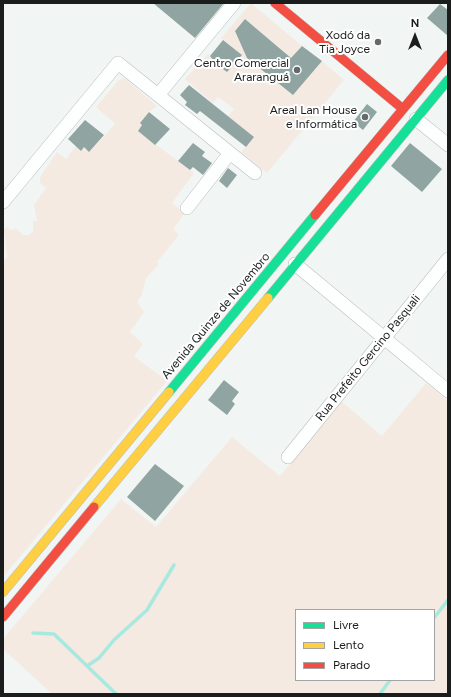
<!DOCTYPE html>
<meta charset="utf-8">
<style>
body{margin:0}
#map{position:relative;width:451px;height:697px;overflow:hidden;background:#f1f6f5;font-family:Figtree,sans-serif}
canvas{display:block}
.frame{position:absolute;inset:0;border:4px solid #1a1d1c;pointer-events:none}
.legend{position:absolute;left:295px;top:609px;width:140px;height:72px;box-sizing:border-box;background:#fff;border:1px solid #a3a5a4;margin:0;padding:5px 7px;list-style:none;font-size:12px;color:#1a1d1c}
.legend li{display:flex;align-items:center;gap:8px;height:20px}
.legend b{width:20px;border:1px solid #a3a5a4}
.north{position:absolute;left:395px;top:16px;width:40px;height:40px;-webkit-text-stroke:3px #fff;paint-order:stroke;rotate:0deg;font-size:11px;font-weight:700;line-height:16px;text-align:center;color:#1a1d1c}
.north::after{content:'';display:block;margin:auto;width:14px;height:18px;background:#1a1d1c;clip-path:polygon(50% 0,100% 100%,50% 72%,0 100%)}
</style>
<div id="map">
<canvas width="451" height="697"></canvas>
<div class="frame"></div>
<ul class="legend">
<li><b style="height:5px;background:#16e098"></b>Livre</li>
<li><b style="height:5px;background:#ffcf43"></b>Lento</li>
<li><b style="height:5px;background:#f24e42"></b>Parado</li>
</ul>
<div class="north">N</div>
</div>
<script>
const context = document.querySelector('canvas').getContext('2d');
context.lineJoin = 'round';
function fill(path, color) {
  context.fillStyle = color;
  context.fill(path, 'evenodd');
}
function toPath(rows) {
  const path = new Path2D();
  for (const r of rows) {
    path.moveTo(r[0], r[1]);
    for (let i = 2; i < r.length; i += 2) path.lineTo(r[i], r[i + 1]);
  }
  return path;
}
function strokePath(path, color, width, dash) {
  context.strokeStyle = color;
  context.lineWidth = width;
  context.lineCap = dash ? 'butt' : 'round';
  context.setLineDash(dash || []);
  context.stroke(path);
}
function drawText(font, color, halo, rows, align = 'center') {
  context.font = font + ' Figtree,sans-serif';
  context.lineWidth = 4;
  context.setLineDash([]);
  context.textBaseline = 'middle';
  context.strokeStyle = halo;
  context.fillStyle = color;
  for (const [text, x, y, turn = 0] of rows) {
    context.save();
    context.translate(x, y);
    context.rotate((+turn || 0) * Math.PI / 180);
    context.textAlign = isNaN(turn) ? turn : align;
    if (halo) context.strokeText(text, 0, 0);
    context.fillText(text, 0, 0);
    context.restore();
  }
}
const green = toPath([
 [251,3,302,46,273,79,322,61,344,80,267,173,241,152,254,137,228,116,234,109,218,97,213,103,185,79,208,54,217,65,227,72,242,55,221,38],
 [245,19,281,49,262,70,250,60,257,50,235,31],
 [124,78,127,80,157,106,149,112,140,123,142,125,138,131,194,173,172,203,185,213,173,229,179,235,157,262,159,264,146,278,142,295,137,302,144,312,130,332,143,344,134,356,167,381,3,577,3,262,7,257,4,231,5,228,8,227,10,230,17,229,23,235,28,235,33,232,33,221,37,221,34,205,46,188,41,184,40,181,40,177,42,174,57,152,66,159,76,146,80,151,84,147,89,152,115,124,96,107,119,80],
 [426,383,448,401,448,694,52,694,3,649,3,639,121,499,156,527,232,437,280,476,341,401,382,436],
 [296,610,434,610,434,680,296,680]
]);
const stream = toPath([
 [434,618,448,600],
 [33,633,54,634,116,694],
 [87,666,99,658,114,640,147,610,174,565],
 [380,694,390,680]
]);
const building = toPath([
 [153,3,224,3,195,38],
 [440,4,448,10,448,36,427,18],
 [245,19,291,58,302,46,322,61,293,95,247,58,235,31],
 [223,40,242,55,227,72,217,65,210,56],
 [189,85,254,137,246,147,200,111,197,114,185,105,187,102,180,95],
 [367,104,377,112,363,130,353,122],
 [149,112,170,129,155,145,138,131,142,125,140,123],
 [85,120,104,135,89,152,84,147,81,151,68,139],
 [193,143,205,152,202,156,212,163,203,175,193,167,190,170,178,161],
 [410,143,442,169,422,192,391,166],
 [228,168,237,175,227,188,219,181],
 [224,380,239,392,232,401,235,404,227,415,208,400],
 [155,464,184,486,155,521,127,497]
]);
const street = toPath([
 [158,95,234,3],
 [416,119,448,145],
 [3,202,118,63,255,173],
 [187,208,230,153],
 [295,264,448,391],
 [288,457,448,259]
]);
const fast = toPath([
 [268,298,448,80],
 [169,392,315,215]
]);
const slow = toPath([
 [94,507,268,298],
 [3,592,169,392]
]);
const jam = toPath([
 [275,3,403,109],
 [315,215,448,55],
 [3,617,94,507]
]);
const markers = [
 [378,42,4,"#656968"],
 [297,70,4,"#656968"],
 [365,117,4,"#656968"]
];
const poiNames = [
 ["Xodó da",370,35],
 ["Tia Joyce",370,49],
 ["Centro Comercial",289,63],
 ["Araranguá",289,77],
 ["Areal Lan House",357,110],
 ["e Informática",357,124]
];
const streetNames = [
 ["Avenida Quinze de Novembro",216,316,-50],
 ["Rua Prefeito Gercino Pasquali",368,358,-51]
];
fill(green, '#f4eae2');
strokePath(stream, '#a8e9df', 3.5);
fill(building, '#90a5a2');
strokePath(street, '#bbbebe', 14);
strokePath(fast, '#bbbebe', 10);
strokePath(slow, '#bbbebe', 10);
strokePath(jam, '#bbbebe', 10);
strokePath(street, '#fdfefe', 13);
strokePath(fast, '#16e098', 9);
strokePath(slow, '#ffcf43', 9);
strokePath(jam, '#f24e42', 9);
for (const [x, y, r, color] of markers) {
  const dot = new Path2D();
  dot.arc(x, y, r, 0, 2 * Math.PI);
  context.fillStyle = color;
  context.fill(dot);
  strokePath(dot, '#fff', 1.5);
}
drawText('12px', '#1a1d1c', '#fff', poiNames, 'right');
drawText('12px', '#1a1d1c', '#fff', streetNames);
</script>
